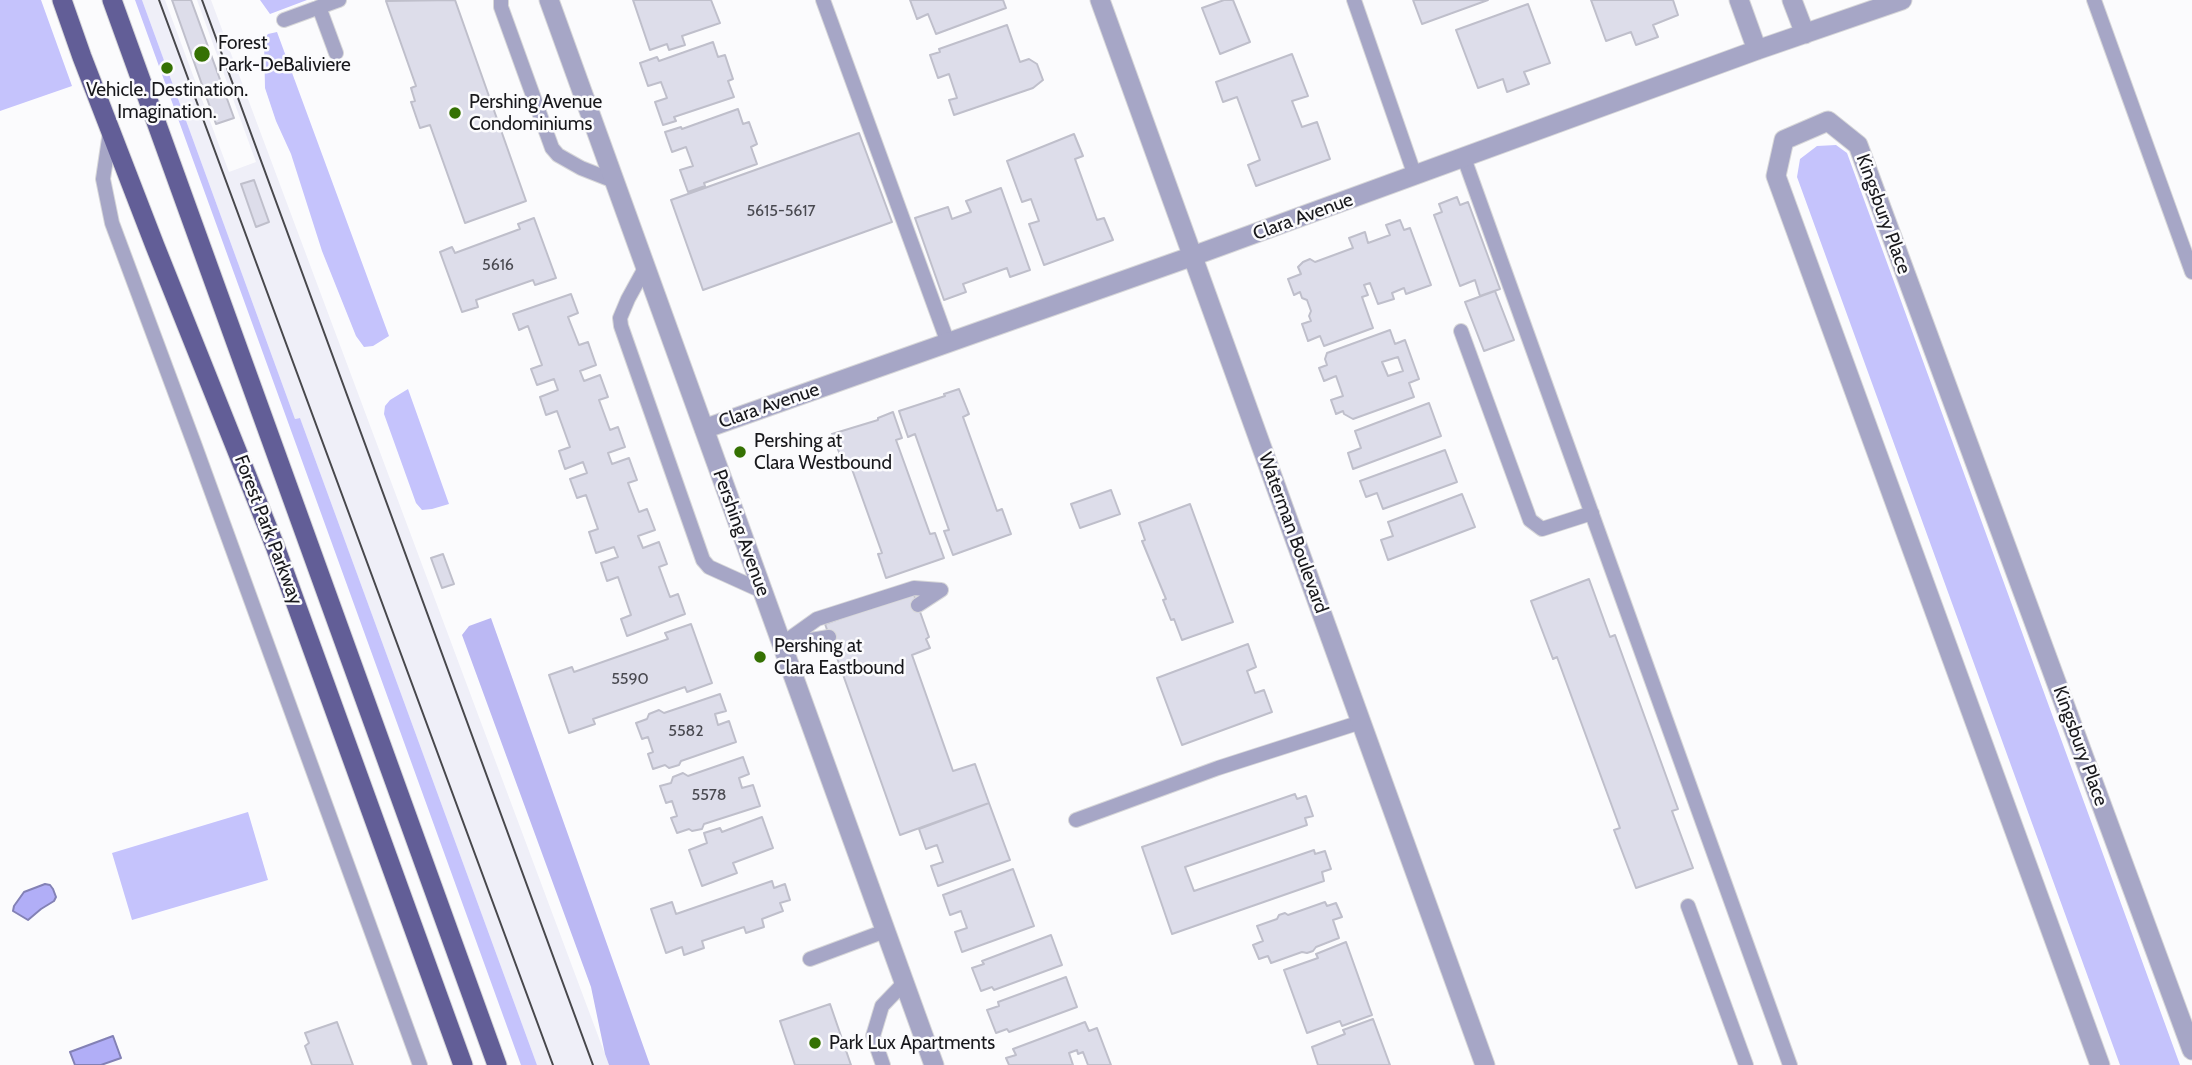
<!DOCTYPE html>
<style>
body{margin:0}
canvas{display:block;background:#fbfbfd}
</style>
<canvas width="2192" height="1065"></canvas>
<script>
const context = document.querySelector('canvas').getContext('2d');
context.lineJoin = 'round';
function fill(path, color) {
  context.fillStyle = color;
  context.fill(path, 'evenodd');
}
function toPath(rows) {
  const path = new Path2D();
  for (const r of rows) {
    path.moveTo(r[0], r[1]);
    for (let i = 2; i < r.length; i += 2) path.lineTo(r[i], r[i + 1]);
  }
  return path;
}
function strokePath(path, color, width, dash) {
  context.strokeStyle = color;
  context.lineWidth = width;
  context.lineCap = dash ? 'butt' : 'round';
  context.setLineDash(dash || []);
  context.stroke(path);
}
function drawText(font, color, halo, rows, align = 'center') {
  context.font = font + ' Cabin,sans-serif';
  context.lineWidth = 5;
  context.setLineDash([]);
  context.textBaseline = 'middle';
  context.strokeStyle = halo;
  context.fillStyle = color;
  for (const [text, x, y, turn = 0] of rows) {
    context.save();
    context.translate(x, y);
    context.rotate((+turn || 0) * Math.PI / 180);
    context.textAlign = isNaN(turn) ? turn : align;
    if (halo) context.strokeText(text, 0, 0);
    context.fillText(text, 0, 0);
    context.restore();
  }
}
const built = toPath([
 [142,0,165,0,229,172,256,162,197,0,211,0,609,1065,537,1065,300,418,295,419]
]);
const green = toPath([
 [0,0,41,0,72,86,0,111],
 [135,0,142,0,295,419,300,418,537,1065,521,1065],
 [260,0,307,0,270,14],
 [277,32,389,336,373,346,364,347,356,336,322,251,291,154,276,121,265,88,264,39,268,34],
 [1836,145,1847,153,2180,1065,2120,1065,1797,177,1800,159,1817,146],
 [408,389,449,504,432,509,422,510,416,503,384,414,385,406,390,400],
 [248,812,268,880,132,920,112,853]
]);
const forest = toPath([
 [491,618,650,1065,609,1065,605,1054,591,987,462,635,469,626]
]);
const water = toPath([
 [45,884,50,885,53,889,56,897,54,901,41,909,28,920,13,911,14,906,24,892,45,884],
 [113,1036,121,1058,101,1065,75,1065,70,1052,113,1036]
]);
const building = toPath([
 [172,0,191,0,234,118,216,124,172,0],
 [455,0,526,201,465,223,430,125,420,128,411,102,415,101,411,88,416,86,386,1,455,0],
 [633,0,711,0,720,23,682,36,685,45,669,50,667,44,650,50,633,0],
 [910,0,1003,0,1006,8,936,34,928,14,917,19,910,0],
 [1224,0,1233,0,1250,42,1220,54,1202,8,1224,0],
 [1413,0,1488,0,1422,24,1413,0],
 [1591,0,1673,0,1678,15,1653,25,1658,37,1636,45,1631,32,1606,41,1591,0],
 [1528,4,1550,63,1524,72,1529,84,1507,92,1503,79,1478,88,1456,30,1528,4],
 [1007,25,1020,62,1029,59,1037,64,1043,80,1033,88,954,115,949,100,957,98,949,74,938,78,930,55,940,52,939,49,1007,25],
 [713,42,718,57,725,55,733,79,728,81,734,97,674,117,676,121,663,125,655,102,667,98,661,82,648,86,640,63,657,57,659,61,713,42],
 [1292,54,1308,96,1292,101,1302,127,1317,122,1330,159,1256,186,1248,165,1260,160,1237,97,1223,102,1216,82,1292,54],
 [738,109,743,124,749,122,757,144,751,147,757,164,704,183,705,186,688,192,680,170,693,166,686,147,672,152,665,132,681,127,682,129,738,109],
 [859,133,892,222,703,290,671,200,859,133],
 [1074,134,1083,156,1075,159,1097,220,1104,218,1113,240,1044,265,1029,224,1039,221,1031,199,1022,202,1007,161,1074,134],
 [254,180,269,222,256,227,241,184,254,180],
 [1001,188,1030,270,1010,277,1007,268,963,284,966,292,944,300,915,218,948,207,952,219,971,212,966,201,1001,188],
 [1457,197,1460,205,1468,202,1500,289,1480,296,1475,280,1460,286,1434,215,1442,212,1439,204,1457,197],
 [534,218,556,278,535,285,533,280,476,300,478,307,462,312,440,252,452,247,455,253,520,229,518,224,534,218],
 [1400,220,1404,230,1410,228,1431,285,1406,294,1404,288,1392,293,1394,299,1378,304,1370,283,1364,285,1368,295,1362,297,1373,328,1324,346,1320,336,1308,341,1302,324,1311,321,1309,316,1311,311,1307,300,1302,298,1300,292,1294,295,1288,279,1301,274,1298,267,1303,262,1310,259,1315,262,1353,248,1349,238,1365,232,1368,243,1390,235,1386,225,1400,220],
 [1495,291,1514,340,1484,351,1465,302,1495,291],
 [571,294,578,313,568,317,579,345,588,342,596,365,580,371,584,381,600,375,608,397,599,400,610,430,618,427,625,447,608,453,612,464,629,458,637,480,628,483,639,512,647,509,655,530,638,536,643,548,659,542,667,564,659,567,670,597,678,594,685,614,627,636,621,619,631,615,618,577,607,581,601,563,618,557,614,547,596,553,589,532,598,529,586,495,577,498,570,479,587,473,583,462,565,469,559,451,570,447,557,411,546,415,540,397,558,390,554,379,537,385,531,369,542,365,528,326,519,330,513,314,571,294],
 [1390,330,1395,344,1405,340,1419,379,1409,383,1414,397,1353,419,1344,414,1343,411,1336,414,1331,400,1343,396,1336,376,1324,381,1319,368,1327,365,1325,359,1327,353,1390,330],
 [1398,357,1403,371,1388,376,1382,362,1398,357],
 [959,389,969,414,963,417,997,511,1002,509,1011,534,953,555,944,531,949,530,915,434,908,437,899,411,945,396,944,394,959,389],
 [1429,403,1441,436,1353,469,1348,453,1361,448,1355,431,1429,403],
 [893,412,902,438,896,440,930,534,935,533,944,558,886,578,878,554,882,553,848,458,842,460,832,434,878,420,878,418,893,412],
 [1445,450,1457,482,1383,509,1377,493,1366,497,1360,481,1445,450],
 [1111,490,1120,514,1080,528,1071,504,1111,490],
 [1462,494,1475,527,1388,560,1381,540,1393,536,1388,522,1462,494],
 [1190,504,1233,622,1182,640,1174,619,1171,620,1163,600,1166,599,1142,541,1145,540,1139,523,1190,504],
 [443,554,454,584,442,588,431,558,443,554],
 [1589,579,1610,637,1615,635,1678,809,1672,811,1693,868,1636,888,1614,830,1620,828,1557,657,1553,659,1531,601,1589,579],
 [913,592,929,637,926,639,930,648,912,655,953,771,975,764,989,803,900,835,825,624,913,592],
 [691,624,712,683,687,692,685,687,593,719,595,724,569,733,549,675,572,667,574,672,668,639,665,633,691,624],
 [1248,644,1256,667,1247,671,1255,693,1264,690,1272,712,1182,745,1157,678,1248,644],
 [720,694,726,711,715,714,718,725,729,721,736,742,681,761,679,765,669,768,665,765,653,769,648,754,653,752,648,737,642,739,636,723,647,719,649,714,659,710,664,713,720,694],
 [743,757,749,774,739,778,742,788,753,785,760,806,704,824,702,829,692,831,689,829,677,833,671,818,677,816,672,801,666,803,660,786,671,783,673,777,683,773,688,776,743,757],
 [1295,794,1297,799,1306,796,1313,816,1305,818,1307,825,1185,867,1194,891,1314,850,1315,854,1325,851,1331,869,1322,872,1324,881,1172,934,1142,847,1295,794],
 [989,803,1010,860,938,886,931,866,943,862,937,845,926,849,919,829,989,803],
 [762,817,773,848,733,863,737,873,702,886,689,850,707,843,704,833,720,828,722,832,762,817],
 [1013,869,1034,926,962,952,955,932,967,928,961,911,950,915,943,895,1013,869],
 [772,881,774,888,785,884,790,900,780,903,783,911,762,919,764,927,746,933,744,927,702,941,704,948,684,955,682,947,666,953,651,909,672,902,676,914,772,881],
 [1325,902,1327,906,1336,903,1342,917,1333,920,1339,938,1316,947,1313,951,1307,953,1302,952,1271,963,1268,956,1259,959,1253,945,1263,941,1257,926,1277,919,1279,915,1285,913,1288,915,1325,902],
 [1051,935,1062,965,994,990,992,987,981,991,972,968,984,964,982,961,1051,935],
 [1346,942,1372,1015,1342,1026,1340,1021,1307,1033,1284,970,1318,958,1316,954,1346,942],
 [1066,977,1077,1007,1009,1032,1007,1029,996,1033,987,1010,999,1006,998,1002,1066,977],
 [830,1004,851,1065,795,1065,780,1021,830,1004],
 [1373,1019,1390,1065,1318,1065,1312,1047,1345,1034,1343,1030,1373,1019],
 [337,1022,353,1065,312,1065,305,1046,309,1043,305,1033,337,1022],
 [1085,1022,1089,1031,1097,1028,1111,1065,1088,1065,1083,1052,1078,1054,1077,1050,1069,1053,1073,1065,1009,1065,1006,1058,1016,1055,1013,1049,1085,1022]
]);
const service = toPath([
 [501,0,501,7,552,148,558,155,581,168,614,181],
 [823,0,948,343],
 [1354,0,1415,176],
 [2094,0,2192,272],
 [319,7,336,53],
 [284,20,339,0],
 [110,132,103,179,112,223,195,446,420,1065],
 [1464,158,1790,1065],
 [645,268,628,299,620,318,621,326,703,560,709,567,762,591],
 [1461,331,1530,520,1542,529,1592,513],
 [918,605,941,590],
 [782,644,817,619,914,588,941,590],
 [787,644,829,637],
 [1076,820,1218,768,1361,722],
 [1688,906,1746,1065],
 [810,959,885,931],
 [883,1065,873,1036,882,1006,904,983]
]);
const minor = toPath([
 [549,0,934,1065],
 [1100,0,1485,1065],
 [1739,0,1757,50],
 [1792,0,1805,34],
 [704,429,1193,256,1757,50,1902,0],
 [2100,1065,1776,176,1784,140,1828,121,1858,145,2192,1050]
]);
const primary = toPath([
 [62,0,82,57,155,246,275,546,463,1065],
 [112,0,497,1065]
]);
const tram = toPath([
 [159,0,553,1065],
 [202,0,593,1065]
]);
const markers = [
 [202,54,9,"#357103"],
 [167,68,7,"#357103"],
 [455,113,7,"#357103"],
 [740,452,7,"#357103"],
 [760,657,7,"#357103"],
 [815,1043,7,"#357103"]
];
const numberNames = [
 ["5615-5617",781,211],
 ["5616",498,265],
 ["5590",630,679],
 ["5582",686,731],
 ["5578",709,795]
];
const poiNames = [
 ["Forest",218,43],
 ["Park-DeBaliviere",218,65],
 ["Vehicle. Destination.",167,90,"center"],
 ["Imagination.",167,112,"center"],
 ["Pershing Avenue",469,102],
 ["Condominiums",469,124],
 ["Pershing at",754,441],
 ["Clara Westbound",754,463],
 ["Pershing at",774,646],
 ["Clara Eastbound",774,668],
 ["Park Lux Apartments",829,1043]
];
const streetNames = [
 ["Kingsbury Place",1883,214,70],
 ["Clara Avenue",1303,217,-20],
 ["Clara Avenue",769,406,-19],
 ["Forest Park Parkway",268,530,69],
 ["Pershing Avenue",741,533,70],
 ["Waterman Boulevard",1293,533,70],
 ["Kingsbury Place",2080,746,70]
];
fill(built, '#efeff8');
fill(green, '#c5c3fc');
fill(forest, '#bbb8f3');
fill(water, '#b1aef7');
strokePath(water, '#8381b5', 2);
fill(building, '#ddddea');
strokePath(building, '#bfbfcb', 2);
strokePath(service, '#d7d7d9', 16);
strokePath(minor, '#d7d7d9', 21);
strokePath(primary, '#d7d7d9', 21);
strokePath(service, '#a6a6c6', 14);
strokePath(minor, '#a6a6c6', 19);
strokePath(primary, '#625e97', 19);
strokePath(tram, '#48484c', 2);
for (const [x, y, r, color] of markers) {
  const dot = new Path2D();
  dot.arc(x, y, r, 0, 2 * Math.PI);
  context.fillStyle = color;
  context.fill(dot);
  strokePath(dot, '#fbfbfd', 2.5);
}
drawText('16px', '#494950', null, numberNames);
drawText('19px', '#18181c', '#fbfbfd', poiNames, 'left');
drawText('19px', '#18181c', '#fbfbfd', streetNames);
</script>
